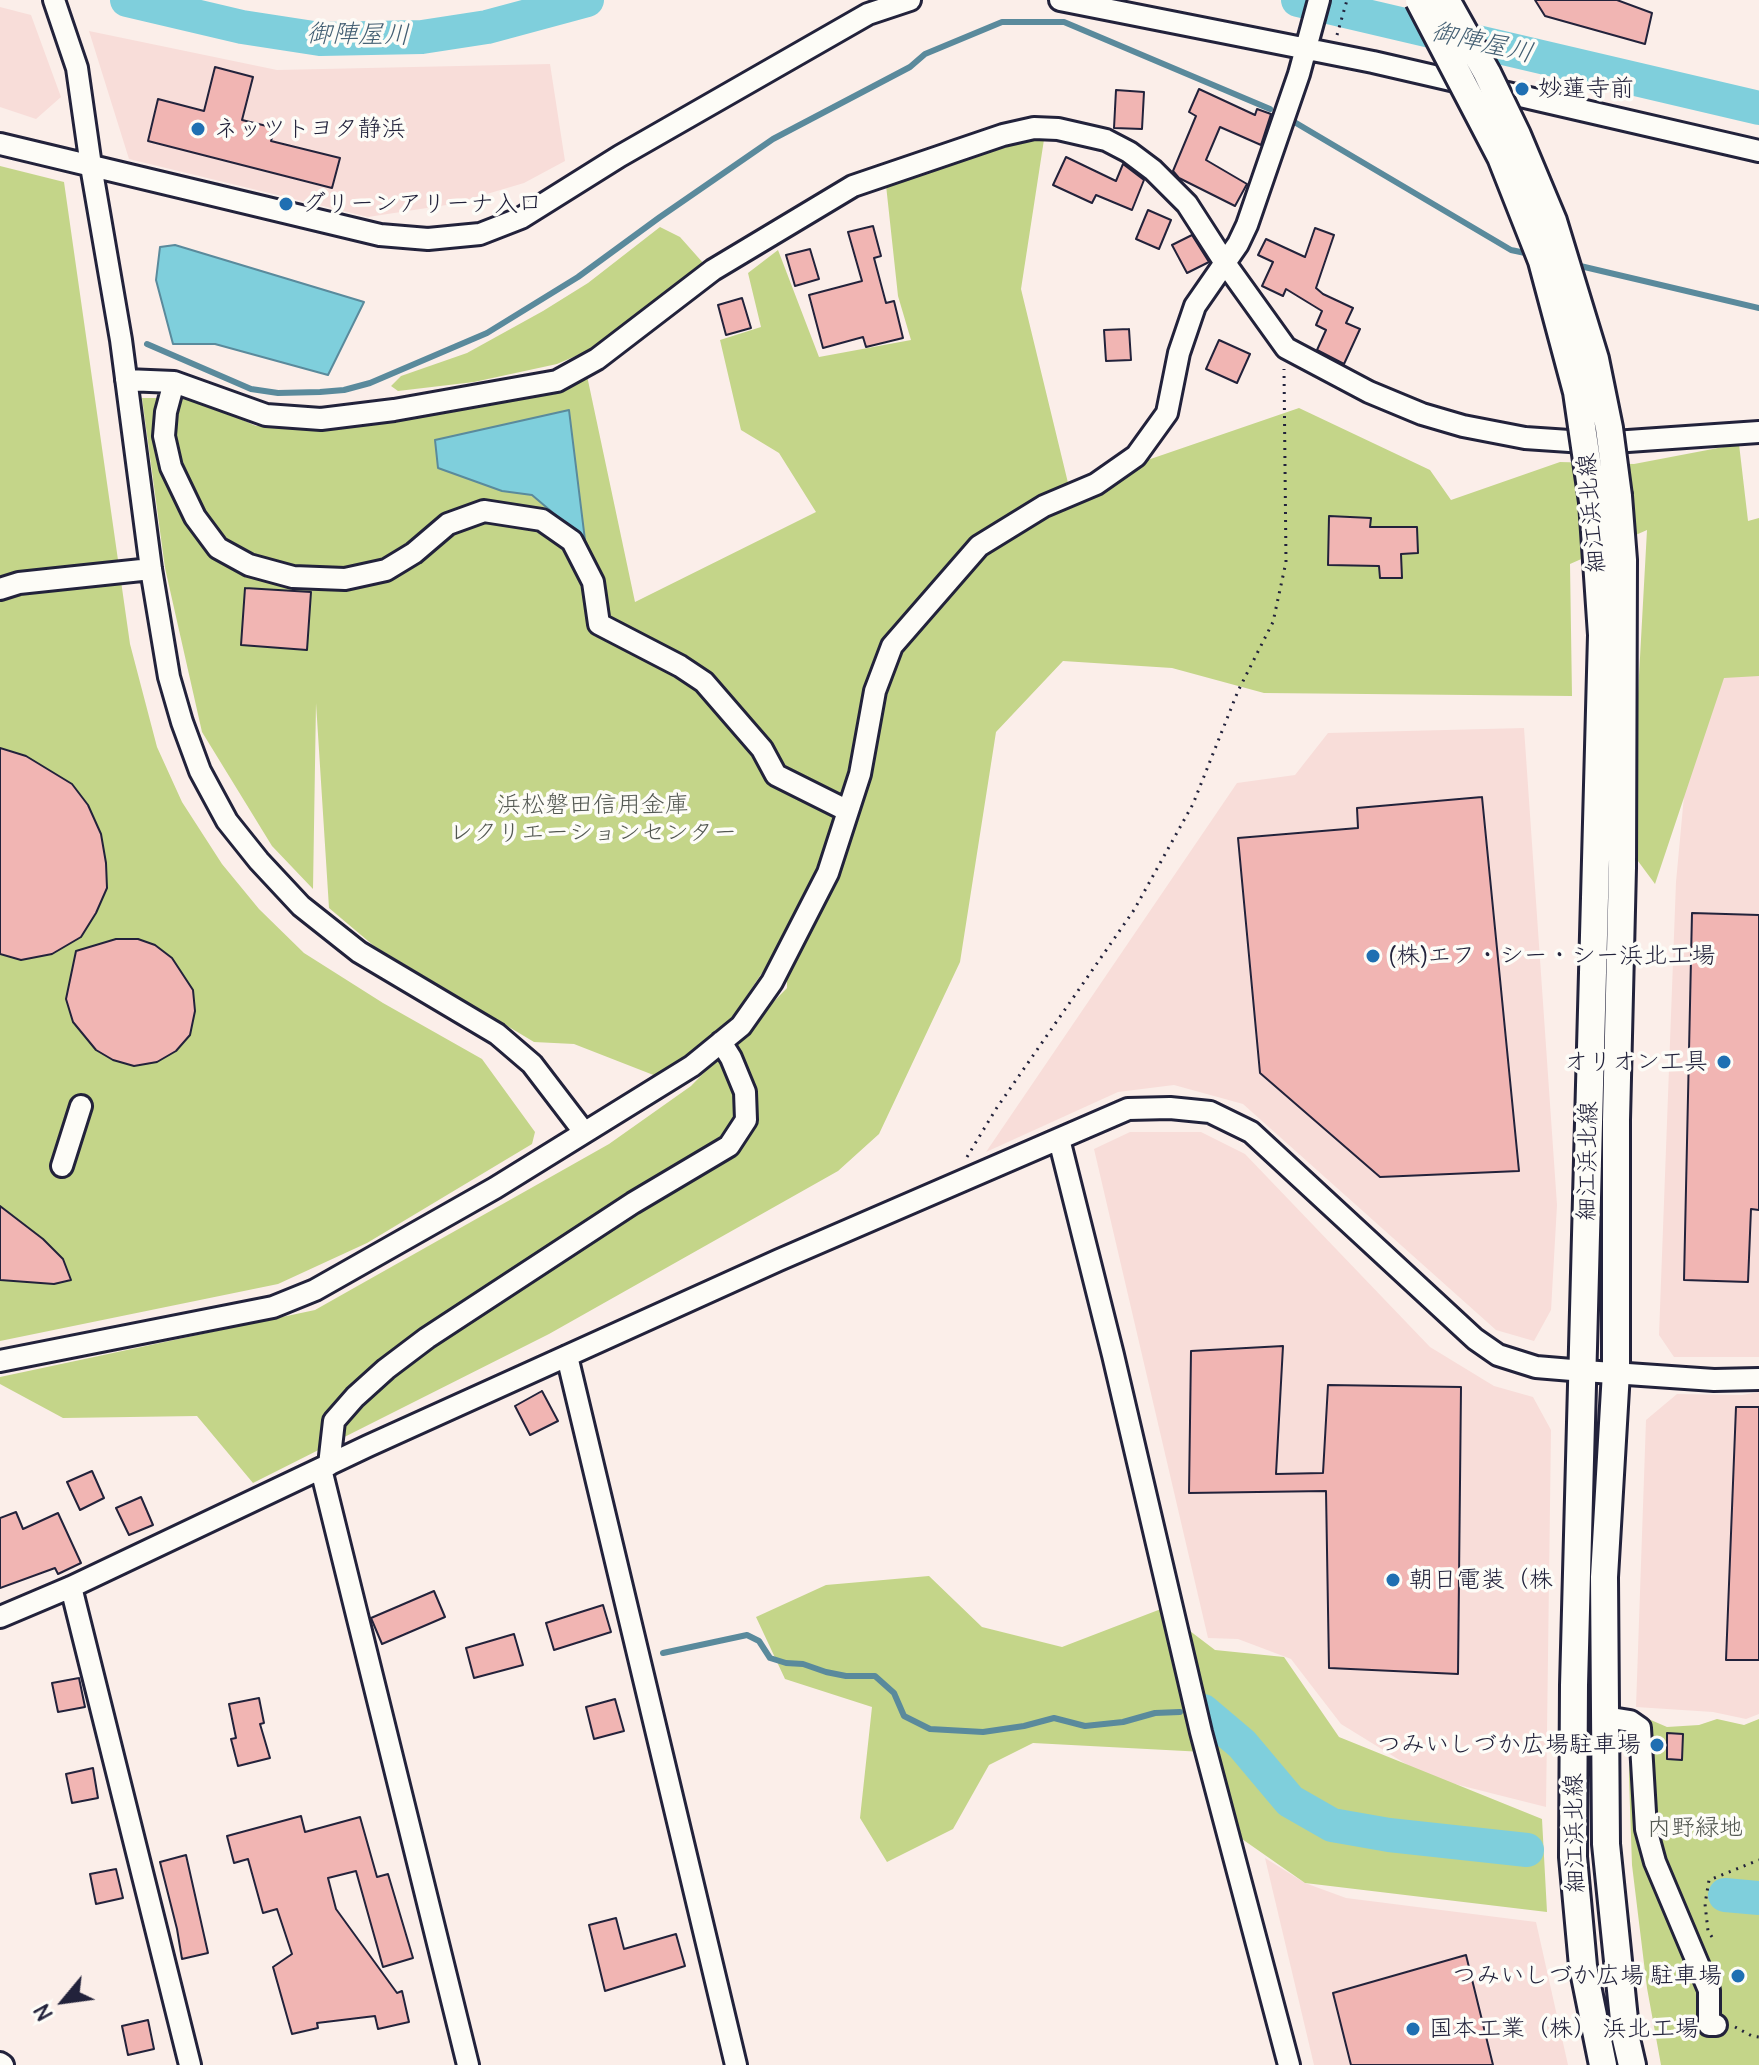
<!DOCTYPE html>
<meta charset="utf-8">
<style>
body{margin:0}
#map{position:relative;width:1759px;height:2065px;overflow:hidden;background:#fbeee9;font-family:Delius,sans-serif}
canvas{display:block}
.north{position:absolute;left:24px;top:1961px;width:80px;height:80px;-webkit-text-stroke:6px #fdfcf7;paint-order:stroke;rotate:241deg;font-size:22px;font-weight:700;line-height:32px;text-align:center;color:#22223b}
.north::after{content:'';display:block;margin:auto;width:28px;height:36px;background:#22223b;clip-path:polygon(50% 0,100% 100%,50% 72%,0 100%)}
</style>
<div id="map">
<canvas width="1759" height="2065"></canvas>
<div class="north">N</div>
</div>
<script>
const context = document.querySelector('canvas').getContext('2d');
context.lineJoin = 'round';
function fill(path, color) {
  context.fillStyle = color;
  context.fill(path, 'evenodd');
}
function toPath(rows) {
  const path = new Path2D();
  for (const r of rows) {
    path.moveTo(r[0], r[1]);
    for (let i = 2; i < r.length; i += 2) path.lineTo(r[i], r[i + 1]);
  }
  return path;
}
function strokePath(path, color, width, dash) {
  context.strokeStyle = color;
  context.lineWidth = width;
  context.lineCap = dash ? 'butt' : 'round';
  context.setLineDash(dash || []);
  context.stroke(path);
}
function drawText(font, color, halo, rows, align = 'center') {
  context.font = font + ' Delius,"Klee One",sans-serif';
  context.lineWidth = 7;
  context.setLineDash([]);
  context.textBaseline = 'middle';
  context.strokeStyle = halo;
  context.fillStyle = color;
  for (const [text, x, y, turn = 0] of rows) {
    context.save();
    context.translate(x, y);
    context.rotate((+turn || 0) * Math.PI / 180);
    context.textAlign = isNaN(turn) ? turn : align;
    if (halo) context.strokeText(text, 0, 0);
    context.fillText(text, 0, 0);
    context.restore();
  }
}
const built = toPath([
 [0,7,31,15,61,97,36,119,0,107],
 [89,31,277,70,550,64,565,161,524,183,453,204,368,217,129,159],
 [1696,667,1759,672,1759,1357,1674,1357,1659,1335,1676,882],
 [1524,728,1557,1205,1551,1310,1534,1341,1496,1330,1243,1104,1174,1085,1118,1092,986,1152,1237,783,1295,775,1328,733],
 [1130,1132,1201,1132,1245,1154,1430,1347,1494,1386,1533,1397,1551,1430,1546,1807,1427,1777,1341,1724,1291,1659,1238,1639,1208,1638,1094,1149],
 [1759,1392,1759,1714,1746,1719,1713,1712,1636,1707,1646,1420,1677,1394,1742,1395],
 [1265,1858,1305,1883,1346,1898,1536,1922,1568,2065,1314,2065]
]);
const green = toPath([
 [1045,133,1021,289,1069,487,1299,408,1430,470,1451,500,1560,462,1634,464,1739,444,1748,521,1759,518,1759,676,1724,678,1655,884,1635,857,1637,712,1647,530,1570,564,1572,696,1264,693,1172,668,1063,661,996,732,960,962,879,1134,838,1171,549,1334,253,1483,197,1416,63,1418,0,1384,0,1377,315,1310,609,1144,691,1086,787,988,787,928,766,967,731,1019,694,1055,656,1076,574,1044,534,1042,374,946,329,908,316,703,313,889,272,846,202,732,165,568,142,398,193,398,256,426,319,427,586,371,635,602,816,512,779,453,741,430,720,340,761,327,748,273,778,250,819,357,911,340,898,296,886,185],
 [0,166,64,182,130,644,157,747,182,802,222,864,259,909,304,953,383,1003,482,1059,535,1132,532,1144,367,1243,278,1284,0,1341],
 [660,227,680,237,704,264,592,349,557,364,474,382,398,391,391,386,401,376,467,353,543,311,588,283],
 [929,1576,982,1627,1062,1647,1161,1609,1215,1650,1284,1657,1339,1737,1542,1819,1547,1912,1305,1883,1232,1832,1204,1752,1033,1743,989,1765,953,1829,887,1862,860,1818,872,1707,785,1679,756,1617,826,1585],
 [1630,1711,1667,1727,1699,1725,1717,1719,1744,1725,1759,1719,1759,2065,1661,2065,1647,1988,1632,1865,1629,1779]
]);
const water = toPath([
 [175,245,364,302,328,375,215,344,173,344,156,280,160,247,175,245],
 [569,410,585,540,532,495,502,491,438,468,435,440,569,410]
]);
const stream = toPath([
 [1296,123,1511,250,1530,254],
 [1576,265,1759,308],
 [147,344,251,389,278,393,320,392,344,390,370,383,487,333,578,277,660,217,773,139,910,67,925,54,1002,22,1064,22,1270,109],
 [663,1653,747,1635,759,1641,770,1658,786,1663,803,1664,826,1672,846,1676,875,1676,894,1693,904,1716,930,1729,983,1732,1024,1726,1054,1718,1085,1726,1123,1722,1155,1713,1180,1712]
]);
const river = toPath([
 [127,0,242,27,320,39,422,37,487,27,587,0],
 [1298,0,1759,108],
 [1203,1711,1242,1744,1290,1801,1332,1825,1389,1835,1527,1850],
 [1725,1895,1759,1898]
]);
const building = toPath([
 [1535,0,1617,0,1652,13,1645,44,1545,16,1535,0],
 [215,67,253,77,242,120,275,128,271,141,340,158,332,188,148,141,158,99,204,111,215,67],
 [1199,89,1255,115,1257,109,1271,114,1261,145,1220,127,1206,160,1247,184,1235,206,1179,178,1173,171,1196,116,1189,112,1199,89],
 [1116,90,1144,92,1142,129,1114,128,1116,90],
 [1066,157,1116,181,1123,164,1144,180,1132,210,1096,195,1092,203,1053,185,1066,157],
 [1148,210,1171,220,1159,249,1136,239,1148,210],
 [873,226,881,256,874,258,886,303,894,301,903,338,866,347,863,337,823,348,809,295,862,281,848,232,873,226],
 [1315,228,1334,235,1316,288,1323,294,1353,308,1346,323,1360,329,1344,364,1317,350,1326,330,1316,325,1322,311,1286,289,1283,296,1262,286,1273,262,1258,255,1266,239,1305,257,1315,228],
 [1192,235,1209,262,1187,273,1172,245,1192,235],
 [810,249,819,279,795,286,786,255,810,249],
 [742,298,751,328,726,335,718,305,742,298],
 [1129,329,1131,360,1106,361,1104,330,1129,329],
 [1219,340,1250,354,1237,383,1206,369,1219,340],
 [1329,516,1371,518,1370,527,1417,527,1418,553,1401,554,1402,578,1380,578,1379,566,1328,565,1329,516],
 [245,588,311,592,307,650,241,645,245,588],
 [0,748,26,756,72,784,88,805,101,834,106,863,107,888,96,913,81,937,52,954,21,960,0,954,0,748],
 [1482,797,1519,1171,1380,1177,1260,1073,1238,838,1358,828,1357,808,1482,797],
 [1692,913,1759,915,1759,1210,1751,1209,1748,1282,1684,1280,1692,913],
 [116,939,138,939,155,945,172,958,193,990,195,1011,190,1035,176,1051,157,1062,134,1066,113,1060,96,1050,73,1022,66,999,76,951,116,939],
 [0,1206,43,1239,63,1259,71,1280,54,1284,0,1280,0,1206],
 [1283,1346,1276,1474,1323,1473,1328,1385,1461,1387,1458,1674,1329,1668,1326,1491,1189,1493,1191,1351,1283,1346],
 [542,1391,558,1421,530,1435,515,1406,542,1391],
 [1736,1407,1759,1407,1759,1660,1726,1660,1736,1407],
 [92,1471,104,1498,80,1510,67,1482,92,1471],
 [141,1497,153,1525,129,1535,116,1508,141,1497],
 [16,1512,23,1529,58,1513,81,1563,58,1574,55,1568,0,1588,0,1518,16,1512],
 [434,1591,445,1617,382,1644,371,1618,434,1591],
 [603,1605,611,1632,554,1650,546,1623,603,1605],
 [514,1634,523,1665,474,1678,466,1648,514,1634],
 [79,1678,85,1707,58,1712,52,1683,79,1678],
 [259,1698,264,1723,260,1724,270,1758,238,1766,231,1739,236,1738,229,1704,259,1698],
 [615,1699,624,1731,594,1739,586,1707,615,1699],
 [1667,1733,1683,1734,1682,1760,1667,1759,1667,1733],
 [93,1768,98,1798,72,1803,66,1774,93,1768],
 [301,1816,305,1832,360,1817,377,1877,388,1874,413,1958,383,1967,356,1871,328,1878,336,1909,397,1993,402,1991,409,2022,378,2029,375,2016,317,2023,318,2028,292,2034,273,1967,292,1954,277,1909,263,1913,248,1859,234,1863,227,1836,301,1816],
 [186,1855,208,1953,182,1959,177,1929,160,1862,186,1855],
 [116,1869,123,1898,96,1904,90,1874,116,1869],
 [616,1918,624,1949,676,1934,685,1966,605,1991,589,1925,616,1918],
 [1466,1955,1493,2065,1351,2065,1333,1993,1466,1955],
 [148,2020,154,2049,128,2055,122,2026,148,2020]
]);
const path = toPath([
 [1337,35,1347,0],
 [967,1157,996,1109,1134,910,1193,804,1238,691,1273,622,1286,562,1284,369],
 [1712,1937,1708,1931,1705,1904,1709,1880,1759,1860],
 [1735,2027,1752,2036,1759,2037]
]);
const minor = toPath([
 [54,0,77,68,91,166,121,340,151,569,169,677,182,722,200,771,227,821,259,861,301,906,359,952,497,1034,532,1064,584,1132],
 [1060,0,1373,62,1759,151],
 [0,144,380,235,428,239,480,234,521,218,620,156,868,14,910,0],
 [126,380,174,382,266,415,321,419,394,410,557,381,597,359,713,270,853,186,1003,135,1034,128,1058,129,1106,140,1129,152,1153,170,1187,204,1225,263,1286,348,1369,392,1422,414,1463,426,1525,438,1599,443,1759,432],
 [174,382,166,412,164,436,171,467,195,517,218,548,249,565,293,577,345,579,386,570,414,553,448,524,484,511,542,520,572,541,593,582,599,624,680,666,704,682,762,749,776,775,848,811],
 [0,589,19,583,151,569],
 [1059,1139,1113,1355,1201,1732,1289,2065],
 [62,1166,81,1106],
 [567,1356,736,2065],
 [0,1361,273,1307,315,1290,495,1188,692,1066,741,1026,772,982,828,873,860,774,875,691,892,646,979,546,1044,506,1096,484,1136,456,1167,413,1179,353,1195,306,1238,244,1247,225,1299,74,1319,0],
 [329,1465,334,1421,355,1397,386,1369,427,1338,633,1203,729,1146,746,1120,745,1092,731,1058,721,1042],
 [321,1469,468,2065],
 [71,1587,190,2065],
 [0,1617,71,1587,368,1446,779,1260,1128,1109,1170,1108,1210,1112,1251,1132,1475,1339,1498,1355,1536,1367,1584,1371,1714,1380,1759,1379],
 [1605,1717,1630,1721,1640,1728,1646,1829,1655,1862,1709,1990,1709,2025,1716,2025],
 [0,2063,3,2065]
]);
const major = toPath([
 [1618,496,1623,560,1622,868,1616,1120,1616,1372,1604,1577,1606,1844,1626,2039,1632,2065],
 [1593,502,1602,635,1574,1685,1573,1857,1583,1966,1603,2065]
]);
const majorBridge = toPath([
 [1419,0,1501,157,1542,261,1577,392,1593,502],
 [1446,0,1487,73,1517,135,1553,221,1595,359,1609,428,1618,496]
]);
const markers = [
 [1522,89,8,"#1f6fb2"],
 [198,129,8,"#1f6fb2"],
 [286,204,8,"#1f6fb2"],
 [1373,956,8,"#1f6fb2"],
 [1724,1062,8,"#1f6fb2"],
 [1393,1580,8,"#1f6fb2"],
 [1657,1745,8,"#1f6fb2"],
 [1738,1976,8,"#1f6fb2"],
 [1413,2029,8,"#1f6fb2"]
];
const poiNames = [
 ["妙蓮寺前",1538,89],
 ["ネッツトヨタ静浜",214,129],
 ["グリーンアリーナ入口",302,204],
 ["(株)エフ・シー・シー浜北工場",1389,956],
 ["オリオン工具",1708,1062,"right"],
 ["朝日電装（株",1409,1580],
 ["つみいしづか広場駐車場",1641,1745,"right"],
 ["つみいしづか広場 駐車場",1722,1976,"right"],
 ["国本工業（株） 浜北工場",1429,2029]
];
const streetNames = [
 ["細江浜北線",1592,513,-95],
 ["細江浜北線",1588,1161,-89],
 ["細江浜北線",1575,1833,-91]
];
const parkNames = [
 ["浜松磐田信用金庫",593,805],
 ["レクリエーションセンター",593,833],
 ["内野緑地",1695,1828]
];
const waterNames = [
 ["御陣屋川",358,35,1],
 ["御陣屋川",1482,43,13]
];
fill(built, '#f8ddd9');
fill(green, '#c4d589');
fill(water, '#7fcfdc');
strokePath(water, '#5a8a9c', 2);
strokePath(stream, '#5a8a9c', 6);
strokePath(river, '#7fcfdc', 34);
fill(building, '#f1b5b3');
strokePath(building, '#22223b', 2);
strokePath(minor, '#22223b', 26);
strokePath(major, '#22223b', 32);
strokePath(path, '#22223b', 3, [2, 6]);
strokePath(minor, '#fdfcf7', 20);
strokePath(major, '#fdfcf7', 26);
strokePath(majorBridge, '#22223b', 32, []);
strokePath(majorBridge, '#fdfcf7', 26);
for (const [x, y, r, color] of markers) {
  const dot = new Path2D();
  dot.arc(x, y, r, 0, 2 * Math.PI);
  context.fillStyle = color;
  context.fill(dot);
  strokePath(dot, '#fdfcf7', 3);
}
drawText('24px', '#22223b', '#fdfcf7', poiNames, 'left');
drawText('24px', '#22223b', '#fdfcf7', streetNames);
drawText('24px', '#535852', '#fdfcf7', parkNames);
drawText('italic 26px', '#435f73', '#fdfcf7', waterNames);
</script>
